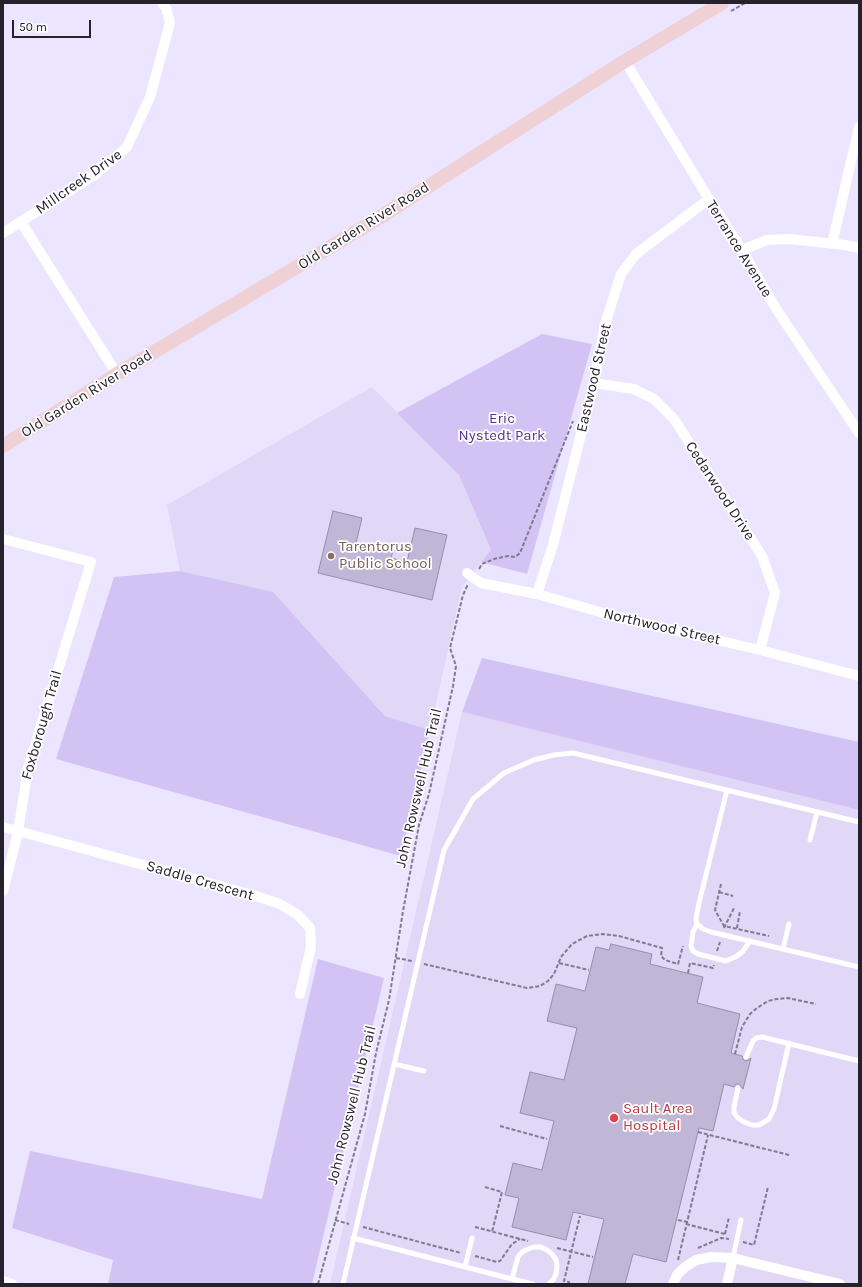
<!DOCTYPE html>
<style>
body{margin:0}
#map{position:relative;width:862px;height:1287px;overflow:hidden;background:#ece5ff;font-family:Karla,sans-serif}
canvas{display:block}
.frame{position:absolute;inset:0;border:4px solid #25212d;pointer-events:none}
.scale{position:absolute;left:12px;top:20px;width:79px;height:18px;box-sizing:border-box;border:2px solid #25212d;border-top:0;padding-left:5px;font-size:12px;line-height:14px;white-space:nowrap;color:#25212d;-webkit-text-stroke:3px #fff;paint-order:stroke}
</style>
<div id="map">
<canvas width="862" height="1287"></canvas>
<div class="frame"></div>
<div class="scale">50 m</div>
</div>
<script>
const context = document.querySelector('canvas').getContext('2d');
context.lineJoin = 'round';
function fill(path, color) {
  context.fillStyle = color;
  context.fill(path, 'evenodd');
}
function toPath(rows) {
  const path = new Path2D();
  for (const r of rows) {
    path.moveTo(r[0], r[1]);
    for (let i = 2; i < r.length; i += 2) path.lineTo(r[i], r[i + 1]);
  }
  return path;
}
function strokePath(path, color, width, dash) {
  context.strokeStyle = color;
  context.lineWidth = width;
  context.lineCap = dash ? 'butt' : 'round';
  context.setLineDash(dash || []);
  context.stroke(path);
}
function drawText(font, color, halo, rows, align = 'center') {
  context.font = font + ' Karla,sans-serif';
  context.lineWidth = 3.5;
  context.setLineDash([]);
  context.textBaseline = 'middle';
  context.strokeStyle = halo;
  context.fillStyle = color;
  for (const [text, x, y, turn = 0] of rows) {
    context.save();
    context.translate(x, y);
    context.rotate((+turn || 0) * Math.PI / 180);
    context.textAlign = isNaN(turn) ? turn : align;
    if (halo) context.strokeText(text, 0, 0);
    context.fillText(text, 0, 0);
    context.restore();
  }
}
const built = toPath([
 [372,387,459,475,491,550,462,587,430,730,385,716,273,593,180,571,167,505],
 [462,712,859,810,859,1284,330,1284]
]);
const green = toPath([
 [542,334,592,344,527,574,481,562,491,550,459,475,397,413],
 [180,571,273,592,385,716,430,730,401,856,56,759,114,577],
 [482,658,859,742,859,810,462,712],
 [318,959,384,978,312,1284,108,1284,113,1260,12,1228,30,1151,262,1199]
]);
const building = toPath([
 [333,511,362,518,356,543,393,551,391,558,407,562,415,528,447,535,432,600,318,573,333,511],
 [611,944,652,954,650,964,703,977,697,1003,740,1014,731,1053,742,1056,743,1059,745,1061,748,1060,751,1058,743,1089,739,1084,736,1084,734,1087,724,1084,713,1131,699,1128,666,1262,633,1254,625,1284,588,1284,604,1219,573,1212,566,1240,512,1227,519,1198,505,1195,513,1163,542,1170,554,1121,520,1113,530,1072,564,1080,577,1028,547,1021,556,984,585,991,596,947,609,950,611,944]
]);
const path = toPath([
 [731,11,745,3],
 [479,569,482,564,494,559,508,556,515,557,520,553,573,421],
 [721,884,715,910,724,926,769,936],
 [719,892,733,896],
 [724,928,734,908],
 [737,928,740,911],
 [717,951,720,942],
 [396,958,412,961],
 [559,963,589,970],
 [424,964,527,988,540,986,548,981,554,974,561,957,572,944,587,936,602,934,619,936,662,948,661,956,665,960,678,964,683,946],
 [688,973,690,963,713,968,714,965],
 [735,1054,742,1027,750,1014,757,1008,768,1001,777,999,788,998,816,1004],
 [500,1126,547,1139],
 [698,1132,789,1155],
 [485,1187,502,1192,492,1232],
 [335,1220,349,1224],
 [678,1220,687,1222],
 [686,1224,725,1234],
 [363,1227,461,1253],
 [475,1227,528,1241],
 [725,1234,729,1217],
 [743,1242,754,1245,768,1187],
 [557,1248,593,1257],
 [698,1248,721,1238,729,1239],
 [475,1256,497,1262,500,1261,512,1244,520,1239],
 [678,1260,708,1135],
 [318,1284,365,1114,376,1053,389,1000,403,911,419,825,429,794,453,686,456,666,450,648,463,595,468,584],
 [569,1284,569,1282,564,1281,580,1216]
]);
const service = toPath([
 [727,790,699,903,696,919,697,924,693,932,691,946,693,951,698,954,726,961,737,956,743,951,750,941],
 [810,840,817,812],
 [697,924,703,929,711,932,859,967],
 [783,949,789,924],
 [746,1057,753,1041,756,1038,762,1037,859,1061],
 [394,1064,424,1071],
 [738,1088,734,1107,734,1113,738,1118,744,1122,752,1125,759,1125,769,1119,774,1109,789,1043],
 [353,1238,512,1279],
 [733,1258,741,1220],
 [465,1267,472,1238],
 [343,1284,444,850,473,799,504,773,534,760,554,755,573,753,859,822],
 [533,1284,512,1279,518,1257,522,1252,528,1249,534,1247,541,1247,547,1250,552,1254,556,1260,557,1267,556,1274,553,1280,549,1284]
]);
const minor = toPath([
 [625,61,709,199,742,250,775,307,859,433],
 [21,222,117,374],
 [3,233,96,174,127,147,150,97,170,23,166,8,162,3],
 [832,244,859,127],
 [742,250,767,240,789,239,845,245,859,248],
 [594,383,634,389,654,399,674,419,762,556,775,593,760,650],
 [3,539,91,562,28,768,18,832,3,891],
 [467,573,481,583,537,594,621,618,760,650,859,676],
 [537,594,553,545,594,383,605,324,621,274,636,254,709,199],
 [3,827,177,874,259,897,280,904,298,915,310,928,311,947,300,994],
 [3,1281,12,1284],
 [673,1284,677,1275,685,1267,696,1260,711,1257,733,1258,840,1284],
 [727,1284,733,1258]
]);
const secondary = toPath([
 [3,446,117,374,374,221,625,61,722,3]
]);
const markers = [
 [331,556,4,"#8d6e63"],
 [614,1118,5,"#e0444e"]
];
const streetNames = [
 ["Millcreek Drive",79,182,-35],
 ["Old Garden River Road",364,226,-32],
 ["Terrance Avenue",739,249,58],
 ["Eastwood Street",594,378,-77],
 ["Old Garden River Road",87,394,-32],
 ["Cedarwood Drive",720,491,57],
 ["Northwood Street",662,627,13],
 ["Foxborough Trail",42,725,-74],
 ["John Rowswell Hub Trail",419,788,-77],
 ["Saddle Crescent",200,881,16],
 ["John Rowswell Hub Trail",352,1105,-76]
];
const parkNames = [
 ["Eric",502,419],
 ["Nystedt Park",502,436]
];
const educationNames = [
 ["Tarentorus",339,547],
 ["Public School",339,564]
];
const healthNames = [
 ["Sault Area",623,1109],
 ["Hospital",623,1126]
];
fill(built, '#e1d7f7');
fill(green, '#d3c3f5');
fill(building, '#c0b6d6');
strokePath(building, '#978eac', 1);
strokePath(path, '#807b8e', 2, [4, 2]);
strokePath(service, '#fff', 5);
strokePath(minor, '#fff', 10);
strokePath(secondary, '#eed0d5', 14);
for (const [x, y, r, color] of markers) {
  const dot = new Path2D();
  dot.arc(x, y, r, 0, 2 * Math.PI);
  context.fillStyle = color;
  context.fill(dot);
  strokePath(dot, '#fff', 1.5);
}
drawText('15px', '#25212d', '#fff', streetNames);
drawText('15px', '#5a3391', '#fff', parkNames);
drawText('15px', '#785e54', '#fff', educationNames, 'left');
drawText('15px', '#be3a42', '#fff', healthNames, 'left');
</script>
